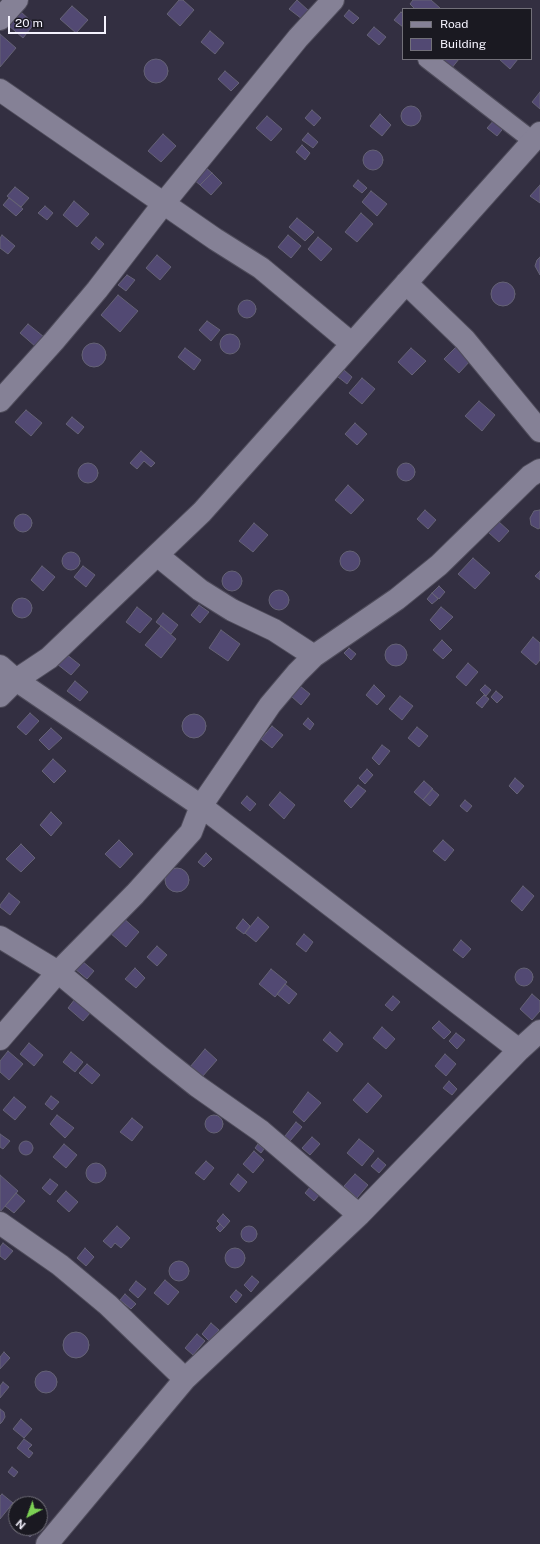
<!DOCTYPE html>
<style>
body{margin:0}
#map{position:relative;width:540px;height:1544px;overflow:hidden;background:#332f41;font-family:"Public Sans",sans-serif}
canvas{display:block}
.legend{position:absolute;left:402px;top:8px;width:130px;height:52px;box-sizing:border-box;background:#1a1921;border:1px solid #727079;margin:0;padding:5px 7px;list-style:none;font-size:12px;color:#f5f3fe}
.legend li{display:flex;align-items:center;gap:8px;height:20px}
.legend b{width:20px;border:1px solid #727079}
.north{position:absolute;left:8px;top:1496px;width:40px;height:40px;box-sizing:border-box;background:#1a1921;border:1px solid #727079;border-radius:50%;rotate:221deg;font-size:11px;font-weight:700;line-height:16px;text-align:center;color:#f5f3fe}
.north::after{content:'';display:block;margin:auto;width:14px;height:18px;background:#7cd154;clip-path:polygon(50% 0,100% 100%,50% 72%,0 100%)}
.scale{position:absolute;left:8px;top:16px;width:98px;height:18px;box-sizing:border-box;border:2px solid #f5f3fe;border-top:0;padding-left:5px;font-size:12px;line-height:14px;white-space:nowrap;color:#f5f3fe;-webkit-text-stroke:3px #1a1921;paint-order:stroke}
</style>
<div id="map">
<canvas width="540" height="1544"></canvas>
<ul class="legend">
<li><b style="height:5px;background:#858196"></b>Road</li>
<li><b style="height:11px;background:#524973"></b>Building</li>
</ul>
<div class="north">N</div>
<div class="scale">20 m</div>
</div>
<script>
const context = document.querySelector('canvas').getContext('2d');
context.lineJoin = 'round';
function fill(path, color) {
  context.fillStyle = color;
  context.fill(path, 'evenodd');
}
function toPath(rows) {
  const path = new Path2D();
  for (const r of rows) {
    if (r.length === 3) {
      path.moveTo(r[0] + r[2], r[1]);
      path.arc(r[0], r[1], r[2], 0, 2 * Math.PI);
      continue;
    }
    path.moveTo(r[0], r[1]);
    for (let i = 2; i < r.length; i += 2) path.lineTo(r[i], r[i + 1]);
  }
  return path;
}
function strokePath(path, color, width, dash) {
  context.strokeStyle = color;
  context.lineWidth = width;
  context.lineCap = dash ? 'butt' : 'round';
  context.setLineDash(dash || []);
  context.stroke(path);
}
const building = toPath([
 [179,0,183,0,194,10,180,26,167,14,179,0],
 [297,0,309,11,302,19,289,9,297,0],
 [413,0,431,0,440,8,439,9,415,9,410,4,413,0],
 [72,6,88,20,76,33,60,19,72,6],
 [349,10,359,18,353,24,344,16,349,10],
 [20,11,34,24,23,38,8,25,20,11],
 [401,12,403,14,403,27,394,20,401,12],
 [374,27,386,37,379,45,367,35,374,27],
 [210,31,224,43,215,54,201,42,210,31],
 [0,34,16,48,0,67,0,34],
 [439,59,459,59,451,69,439,59],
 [499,59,518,59,510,69,499,59],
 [156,71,12],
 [225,71,239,83,231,91,218,79,225,71],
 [540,92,540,109,532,102,540,92],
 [411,116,10],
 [312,110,321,118,314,126,305,118,312,110],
 [380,114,391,125,382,136,370,126,380,114],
 [267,116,282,129,271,141,256,128,267,116],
 [496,118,506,125,497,136,487,128,496,118],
 [308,133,318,142,313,148,302,140,308,133],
 [163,134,176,146,161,162,148,151,163,134],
 [302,145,310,153,305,160,296,152,302,145],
 [373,160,10],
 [204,166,212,173,200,185,193,179,204,166],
 [212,173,222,183,211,195,200,185,212,173],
 [358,180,367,188,362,193,353,186,358,180],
 [540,185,540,203,530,196,540,185],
 [15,187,29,198,21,207,7,196,15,187],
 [371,191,387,204,377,216,362,202,371,191],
 [9,198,23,209,16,216,3,205,9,198],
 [74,201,89,214,77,227,63,215,74,201],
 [45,206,53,213,47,220,38,213,45,206],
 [361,213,373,224,357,242,345,232,361,213],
 [297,218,314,232,305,241,289,227,297,218],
 [2,235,15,246,8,254,0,248,0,238,2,235],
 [288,235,301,246,291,258,278,247,288,235],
 [96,237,104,244,99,250,91,243,96,237],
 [318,237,332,249,321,261,308,249,318,237],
 [157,255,171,267,160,280,146,268,157,255],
 [540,257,540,275,535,266,537,260,540,257],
 [127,275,135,280,126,291,118,285,127,275],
 [503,294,12],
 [118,295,138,311,120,332,101,315,118,295],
 [247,309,9],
 [207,321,220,330,211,341,199,330,207,321],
 [28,324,44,337,36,347,20,333,28,324],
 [230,344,10],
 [94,355,12],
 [457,346,471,360,459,373,444,359,457,346],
 [185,348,201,360,194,370,178,357,185,348],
 [411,348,426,361,412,375,398,362,411,348],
 [344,370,352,377,347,384,338,377,344,370],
 [362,378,375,389,362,404,349,393,362,378],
 [479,401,495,415,482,431,465,416,479,401],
 [26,410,42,423,31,436,15,422,26,410],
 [72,417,84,427,78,434,66,424,72,417],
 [355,423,367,434,357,445,345,434,355,423],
 [141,451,155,463,151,467,144,461,137,469,130,463,141,451],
 [406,472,9],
 [88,473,10],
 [348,485,364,500,351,514,335,500,348,485],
 [425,510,436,520,428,529,417,519,425,510],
 [540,510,540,528,538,529,531,525,530,518,534,511,540,510],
 [23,523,9],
 [498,521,509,531,499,542,488,532,498,521],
 [254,523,268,535,253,552,239,541,254,523],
 [350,561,10],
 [71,561,9],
 [473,558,490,573,475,589,458,574,473,558],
 [42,566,55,577,43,591,31,580,42,566],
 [83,566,95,575,86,587,74,577,83,566],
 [540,571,540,580,535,576,540,571],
 [232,581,10],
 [439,586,445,592,439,599,432,593,439,586],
 [279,600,10],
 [432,593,438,599,432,604,427,599,432,593],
 [22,608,10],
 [199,605,209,612,200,623,191,615,199,605],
 [137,607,152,619,140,633,126,622,137,607],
 [441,607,453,617,440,630,430,620,441,607],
 [163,613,178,625,171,634,156,622,163,613],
 [161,626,176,639,161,658,145,645,161,626],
 [221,630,240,644,228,661,209,648,221,630],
 [533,637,540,643,540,660,536,665,521,652,533,637],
 [442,640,452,650,443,659,433,650,442,640],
 [396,655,11],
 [349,648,356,654,351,660,344,653,349,648],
 [66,654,80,665,71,675,57,664,66,654],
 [468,663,478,672,466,686,456,677,468,663],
 [75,681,88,692,80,701,67,691,75,681],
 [374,685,385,696,377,705,366,695,374,685],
 [485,685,491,690,486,696,480,690,485,685],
 [300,686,310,694,301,705,291,696,300,686],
 [496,691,503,697,497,703,491,697,496,691],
 [484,695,489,699,482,708,476,703,484,695],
 [400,696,413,706,402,720,389,709,400,696],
 [30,713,39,721,26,735,17,727,30,713],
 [194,726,12],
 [308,718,314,724,310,730,303,724,308,718],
 [272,726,283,735,272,748,261,739,272,726],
 [417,727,428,736,419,747,408,738,417,727],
 [51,728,62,738,49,750,39,740,51,728],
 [382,745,390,751,379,765,372,758,382,745],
 [53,759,66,771,54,783,42,771,53,759],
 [367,769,373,775,365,784,359,778,367,769],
 [515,778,524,786,517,794,509,786,515,778],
 [424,781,433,789,423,800,414,792,424,781],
 [358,785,366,791,351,808,344,801,358,785],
 [432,789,439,795,430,806,423,800,432,789],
 [280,792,295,805,284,819,269,805,280,792],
 [247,796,256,804,250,811,241,803,247,796],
 [465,800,472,806,467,812,460,806,465,800],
 [51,812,62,823,51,836,40,825,51,812],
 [119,840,133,854,120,868,105,854,119,840],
 [443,840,454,850,445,861,433,851,443,840],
 [21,844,35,858,21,872,6,859,21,844],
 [206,853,212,859,204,867,198,862,206,853],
 [177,880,12],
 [523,886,534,896,522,911,511,901,523,886],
 [9,893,20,902,10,915,0,907,0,905,9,893],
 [122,917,139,932,126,947,109,932,122,917],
 [258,917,269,927,256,942,245,933,258,917],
 [243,919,250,926,244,934,236,928,243,919],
 [304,934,313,942,306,952,296,944,304,934],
 [461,940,471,949,463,958,453,950,461,940],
 [157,946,167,955,157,966,147,957,157,946],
 [82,961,94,971,87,979,75,969,82,961],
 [524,977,9],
 [135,968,145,978,136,988,125,979,135,968],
 [271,969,287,982,275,997,259,984,271,969],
 [285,984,297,994,289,1004,277,994,285,984],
 [532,994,540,1001,540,1011,532,1020,520,1009,532,994],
 [393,996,400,1002,392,1011,385,1005,393,996],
 [75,999,91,1012,83,1021,68,1008,75,999],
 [439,1021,451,1032,444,1039,432,1028,439,1021],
 [382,1027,395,1039,386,1049,373,1038,382,1027],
 [330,1032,343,1044,337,1052,323,1040,330,1032],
 [456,1033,465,1040,457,1049,449,1041,456,1033],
 [29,1043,43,1055,34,1066,20,1054,29,1043],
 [205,1049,217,1060,202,1077,190,1067,205,1049],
 [8,1051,23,1064,9,1080,0,1072,0,1061,8,1051],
 [71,1052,83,1062,75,1072,63,1062,71,1052],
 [445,1054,456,1064,446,1076,435,1066,445,1054],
 [87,1064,100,1075,92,1084,79,1073,87,1064],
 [449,1081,457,1089,452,1095,443,1088,449,1081],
 [368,1083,382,1096,367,1113,353,1100,368,1083],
 [308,1092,321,1103,304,1122,293,1112,308,1092],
 [51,1096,59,1102,52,1110,45,1104,51,1096],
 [14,1097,26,1107,15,1120,3,1110,14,1097],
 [57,1115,74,1128,65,1138,50,1124,57,1115],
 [214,1124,9],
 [132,1118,143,1127,132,1141,120,1132,132,1118],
 [296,1122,302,1127,290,1141,285,1136,296,1122],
 [0,1134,10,1141,3,1149,0,1147,0,1134],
 [312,1137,320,1144,310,1155,302,1148,312,1137],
 [359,1139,374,1151,362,1166,347,1153,359,1139],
 [26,1148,7],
 [64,1144,77,1155,66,1168,53,1157,64,1144],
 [258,1144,264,1149,261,1153,255,1148,258,1144],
 [254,1151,264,1160,253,1173,243,1164,254,1151],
 [378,1158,386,1165,379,1173,371,1166,378,1158],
 [206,1161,214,1168,204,1180,195,1173,206,1161],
 [96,1173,10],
 [238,1174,247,1182,239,1192,230,1184,238,1174],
 [355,1174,368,1185,357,1198,344,1186,355,1174],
 [0,1175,18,1191,0,1212,0,1175],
 [50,1179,58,1185,50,1195,42,1188,50,1179],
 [311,1186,320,1194,314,1201,305,1193,311,1186],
 [66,1191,78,1202,69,1212,57,1201,66,1191],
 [16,1193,25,1201,14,1213,5,1206,16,1193],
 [223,1214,230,1221,224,1228,217,1221,223,1214],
 [220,1224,224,1228,220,1232,216,1228,220,1224],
 [249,1234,8],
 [117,1226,130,1238,121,1248,115,1243,111,1248,103,1241,117,1226],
 [3,1243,13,1251,5,1260,0,1256,0,1247,3,1243],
 [85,1248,94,1257,86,1266,77,1258,85,1248],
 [235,1258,10],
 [179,1271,10],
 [252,1276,259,1282,251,1292,244,1285,252,1276],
 [165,1280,179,1292,168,1305,154,1293,165,1280],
 [136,1281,146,1289,138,1298,129,1290,136,1281],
 [236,1290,242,1295,236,1303,230,1297,236,1290],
 [125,1294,136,1304,131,1309,120,1300,125,1294],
 [211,1323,219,1330,209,1341,202,1334,211,1323],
 [76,1345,13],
 [197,1334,205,1341,193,1355,185,1348,197,1334],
 [4,1352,10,1358,0,1369,0,1357,4,1352],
 [46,1382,11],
 [3,1382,9,1387,0,1398,0,1386,3,1382],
 [0,1409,4,1412,5,1417,2,1422,0,1424,0,1409],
 [21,1419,32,1429,24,1438,13,1429,21,1419],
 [24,1439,32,1445,28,1449,33,1453,29,1458,17,1448,24,1439],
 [12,1467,18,1472,14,1477,8,1472,12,1467],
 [2,1494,13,1503,0,1519,0,1496,2,1494],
 [24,1528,38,1528,30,1537,22,1530,24,1528]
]);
const lane = toPath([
 [427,59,533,141]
]);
const street = toPath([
 [0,19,17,0],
 [0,90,215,239,261,268,351,343],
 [406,283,465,340,540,431],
 [0,401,54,341,97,290,164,203,298,38,333,0],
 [157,555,200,590,232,610,274,630,314,656],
 [0,666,16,680,201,806,519,1050],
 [0,696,16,680,49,658,202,512,540,133],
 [0,937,58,972,158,1055,197,1086,261,1131,359,1215],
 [0,1039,58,972,135,894,191,832,201,806,270,705,297,673,314,656,397,599,439,565,530,476,540,470],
 [0,1223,60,1265,108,1305,185,1379],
 [47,1544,185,1379,359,1215,519,1050,540,1031]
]);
fill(building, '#524973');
strokePath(building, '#656275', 1);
strokePath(lane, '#4f4c5b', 20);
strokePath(street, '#4f4c5b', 24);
strokePath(lane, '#858196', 18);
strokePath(street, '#858196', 22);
</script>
